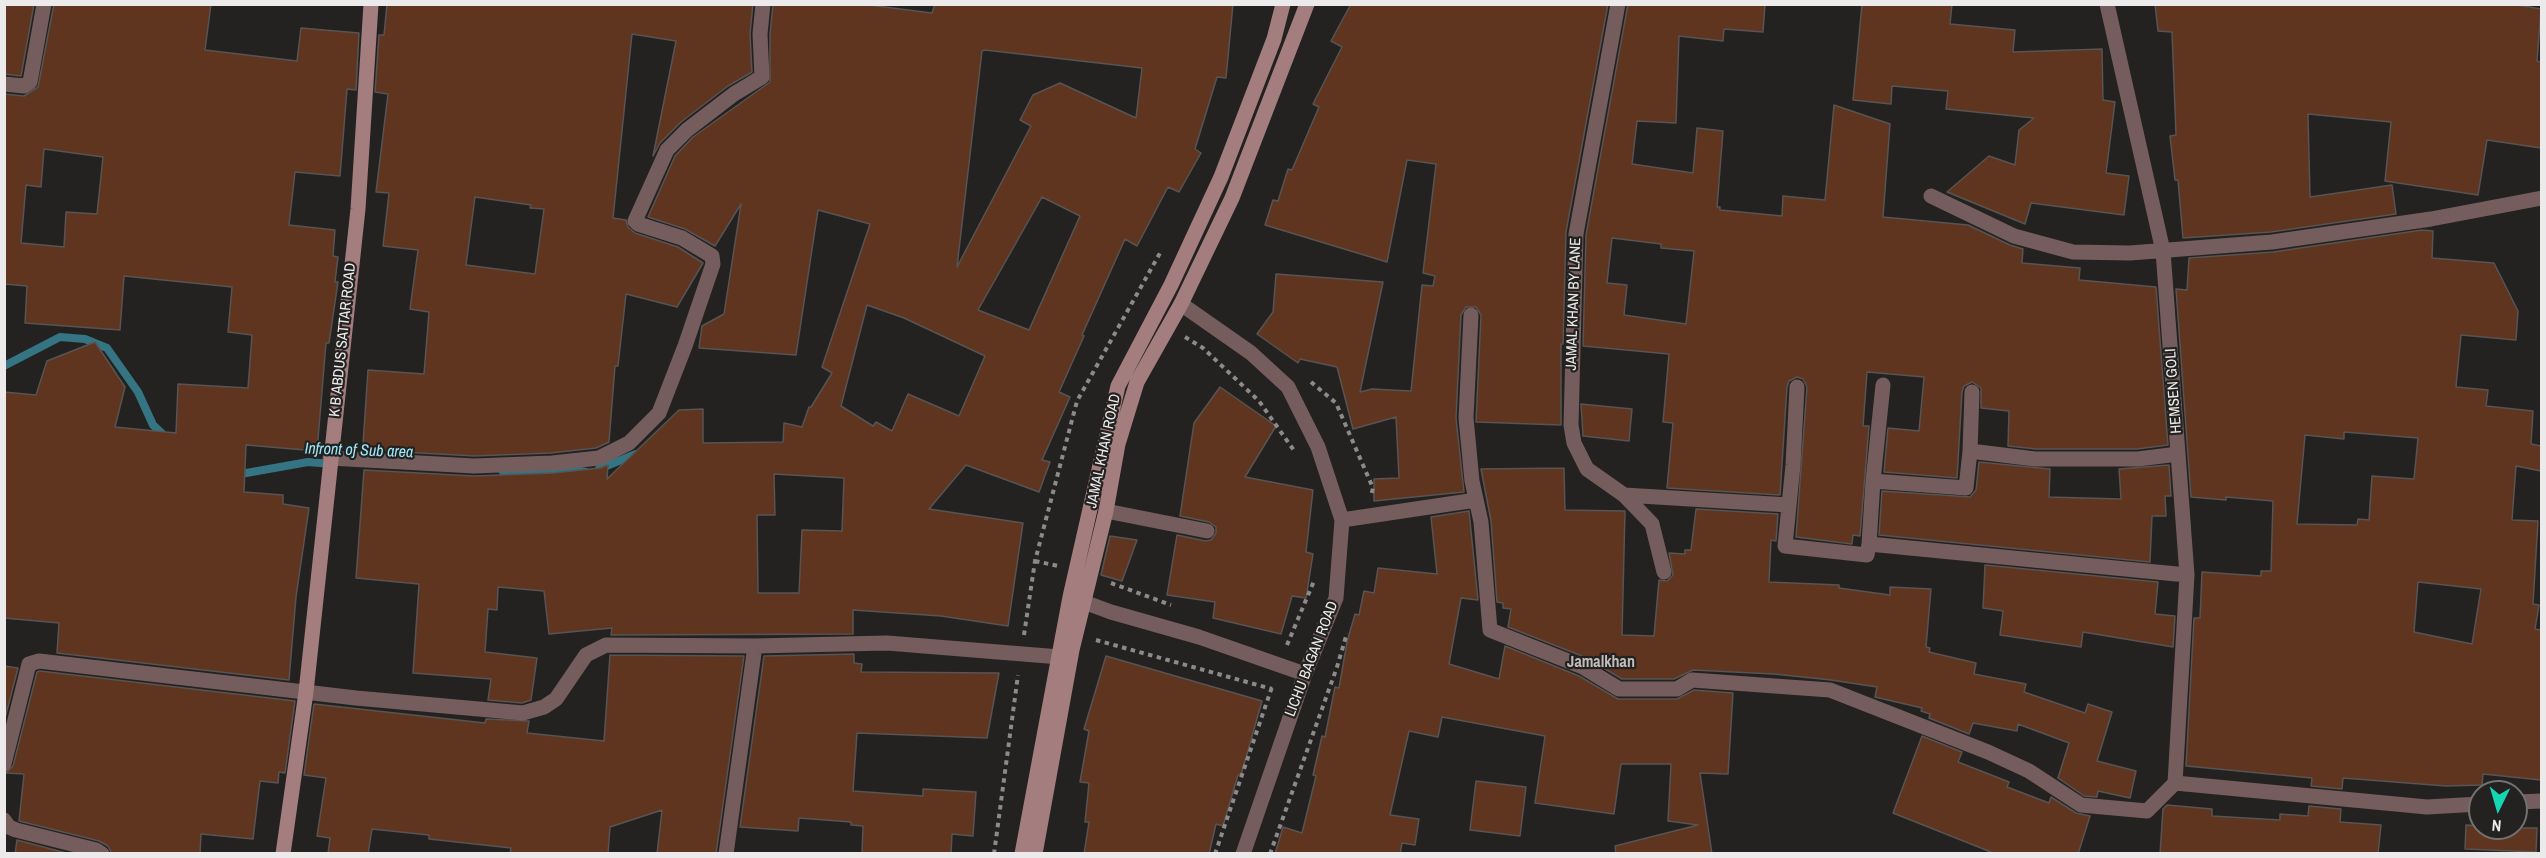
<!DOCTYPE html>
<style>
body{margin:0}
#map{position:relative;width:2546px;height:858px;overflow:hidden;background:#242220;font-family:"Archivo Narrow",sans-serif}
canvas{display:block}
.frame{position:absolute;inset:0;border:6px solid #eceaea;pointer-events:none}
.north{position:absolute;left:2468px;top:780px;width:60px;height:60px;box-sizing:border-box;background:#242220;border:2px solid #747271;border-radius:50%;rotate:185deg;font-size:16px;font-weight:700;line-height:24px;text-align:center;color:#eceaea}
.north::after{content:'';display:block;margin:auto;width:21px;height:27px;background:#15d5b3;clip-path:polygon(50% 0,100% 100%,50% 72%,0 100%)}
</style>
<div id="map">
<canvas width="2546" height="858"></canvas>
<div class="frame"></div>
<div class="north">N</div>
</div>
<script>
const context = document.querySelector('canvas').getContext('2d');
context.lineJoin = 'round';
function toPath(rows) {
  const path = new Path2D();
  for (const r of rows) {
    path.moveTo(r[0], r[1]);
    for (let i = 2; i < r.length; i += 2) path.lineTo(r[i], r[i + 1]);
  }
  return path;
}
function strokePath(path, color, width, dash) {
  context.strokeStyle = color;
  context.lineWidth = width;
  context.lineCap = dash ? 'butt' : 'round';
  context.setLineDash(dash || []);
  context.stroke(path);
}
function fill(path, color) {
  context.fillStyle = color;
  context.fill(path, 'evenodd');
}
function drawText(font, color, halo, rows, align = 'center') {
  context.font = font + ' "Archivo Narrow",sans-serif';
  context.lineWidth = 4.5;
  context.setLineDash([]);
  context.textBaseline = 'middle';
  context.strokeStyle = halo;
  context.fillStyle = color;
  for (const [text, x, y, turn = 0] of rows) {
    context.save();
    context.translate(x, y);
    context.rotate((+turn || 0) * Math.PI / 180);
    context.textAlign = isNaN(turn) ? turn : align;
    if (halo) context.strokeText(text, 0, 0);
    context.fillText(text, 0, 0);
    context.restore();
  }
}
const stream = toPath([
 [4,366,60,337,85,339,107,348,138,392,153,425,168,439],
 [599,469,636,454],
 [503,472,574,470,586,472],
 [235,475,308,462,332,464]
]);
const building = toPath([
 [4,4,34,4,21,76,4,74,4,4],
 [54,4,211,4,205,50,297,61,301,28,359,33,356,90,347,89,340,176,295,172,289,225,335,230,333,256,338,257,335,282,338,282,329,343,326,343,317,451,246,445,244,492,283,495,283,504,309,508,296,597,289,680,57,653,59,623,4,618,4,392,36,395,47,361,95,342,125,387,115,427,176,433,178,384,248,388,252,335,228,332,232,287,124,276,120,330,25,323,27,286,4,284,4,94,24,96,38,87,54,4],
 [44,149,103,157,97,214,66,212,64,247,21,243,26,185,41,187,44,149],
 [387,4,753,4,750,34,752,72,728,86,681,122,660,143,653,156,676,41,632,34,613,218,626,220,628,227,635,233,678,247,703,263,677,307,626,294,618,366,615,366,609,442,596,448,551,453,474,456,366,450,366,444,363,444,368,370,424,374,429,312,410,309,418,250,383,246,389,193,376,192,388,94,375,92,379,35,384,35,387,4],
 [475,197,531,205,530,208,544,209,535,274,466,265,475,197],
 [773,4,861,4,932,13,935,4,1233,4,1226,78,1217,77,1195,149,1201,153,1179,192,1168,187,1137,246,1125,239,1082,335,1084,336,1059,392,1070,397,1042,460,1050,462,1039,492,966,465,929,509,1023,523,1008,626,941,616,853,610,853,634,611,635,612,628,549,634,544,591,498,587,497,610,488,609,485,652,537,658,531,700,522,703,488,700,491,679,413,673,419,584,356,578,364,470,474,476,553,473,600,468,608,465,607,479,679,410,703,409,703,443,783,442,784,423,802,427,809,407,811,407,832,373,822,367,870,224,818,210,796,355,699,348,702,326,724,314,741,204,715,246,685,229,648,217,675,156,693,137,770,82,770,34,773,4],
 [985,50,1142,68,1136,118,1060,83,1033,95,1020,120,1031,126,957,267,982,51,985,50],
 [1042,197,1080,216,1029,330,978,310,1042,197],
 [867,305,904,318,985,356,959,416,908,394,892,431,876,422,873,426,841,406,867,305],
 [774,474,844,478,842,531,802,530,799,593,758,593,757,515,775,515,774,474],
 [1351,4,1608,4,1566,232,1563,344,1561,344,1561,425,1476,422,1481,315,1476,307,1466,307,1461,315,1456,418,1464,492,1374,501,1374,479,1399,478,1396,417,1353,429,1337,367,1300,359,1298,363,1257,334,1273,312,1276,274,1383,282,1360,392,1372,389,1411,391,1422,285,1433,286,1435,276,1423,273,1436,164,1407,160,1387,262,1265,225,1273,200,1278,201,1288,169,1292,170,1319,107,1313,104,1342,47,1331,41,1351,4],
 [1628,4,1765,4,1763,32,1724,29,1723,41,1679,36,1676,123,1637,121,1632,164,1693,173,1697,128,1723,131,1717,207,1720,207,1720,210,1782,216,1783,196,1825,200,1834,105,1890,124,1883,217,1968,225,2010,245,2023,249,2022,263,2080,268,2079,280,2156,287,2168,445,2137,449,2036,449,2008,446,2009,411,1981,408,1981,388,1972,382,1964,386,1962,392,1957,478,1884,472,1888,428,1919,431,1924,377,1867,372,1863,426,1869,426,1860,536,1853,535,1852,544,1796,537,1807,387,1803,379,1797,377,1789,381,1787,387,1780,495,1667,488,1673,423,1663,422,1669,354,1583,346,1586,235,1628,4],
 [1612,238,1661,244,1661,248,1694,251,1686,324,1624,315,1627,285,1607,283,1612,238],
 [1862,4,1952,4,1950,24,2015,30,2013,52,2102,49,2103,100,2115,102,2106,173,2129,176,2124,215,2031,203,2025,224,1947,192,1989,156,2015,165,2019,130,2034,118,1946,109,1948,91,1892,86,1891,104,1853,100,1862,4],
 [2155,4,2512,4,2541,9,2537,61,2541,62,2541,148,2487,140,2478,195,2385,181,2391,122,2308,114,2310,197,2392,185,2396,214,2271,232,2183,238,2178,180,2175,180,2170,136,2176,135,2172,32,2158,31,2155,4],
 [2422,230,2433,231,2432,258,2494,263,2518,311,2516,340,2461,335,2456,387,2488,390,2486,406,2533,411,2531,444,2541,446,2541,471,2516,466,2512,520,2538,521,2533,604,2539,605,2535,629,2541,630,2541,780,2483,774,2482,785,2446,786,2343,778,2342,789,2311,786,2312,778,2186,766,2194,618,2200,618,2202,572,2261,576,2261,571,2271,571,2273,501,2226,497,2226,500,2191,497,2176,289,2187,290,2189,258,2273,252,2422,230],
 [2344,432,2418,438,2414,479,2372,476,2369,520,2358,519,2357,525,2297,524,2305,435,2344,439,2344,432],
 [2418,582,2481,589,2472,644,2414,632,2418,582],
 [1220,387,1276,426,1245,477,1313,490,1306,552,1313,554,1306,598,1292,596,1281,634,1213,618,1215,602,1167,595,1177,535,1206,541,1211,540,1216,533,1216,527,1209,522,1180,516,1194,423,1220,387],
 [1581,404,1632,409,1629,441,1583,436,1581,404],
 [1979,462,2050,469,2049,497,2121,499,2119,469,2169,465,2171,496,2165,496,2166,516,2152,516,2150,562,1879,535,1882,491,1970,497,1976,490,1979,462],
 [1564,468,1565,510,1625,511,1622,635,1654,636,1659,580,1667,581,1673,575,1669,553,1685,554,1685,550,1691,550,1696,509,1778,514,1776,541,1771,540,1769,582,1839,585,1839,588,1890,595,1890,587,1931,589,1926,647,1930,648,1929,652,1976,663,1974,674,2026,684,2024,692,2085,713,2088,704,2112,712,2097,761,2136,771,2130,798,2098,791,2097,797,2084,796,2058,778,2069,743,2018,724,2017,731,1973,723,1969,734,1929,718,1930,714,1921,711,1922,708,1875,697,1877,687,1831,680,1774,674,1693,670,1674,679,1622,679,1587,658,1508,627,1511,609,1503,608,1503,603,1497,602,1491,521,1481,469,1564,468],
 [1469,511,1478,600,1461,598,1449,664,1499,679,1505,646,1579,676,1618,699,1677,699,1694,690,1733,693,1728,774,1700,773,1712,854,1616,854,1615,846,1698,825,1668,821,1671,764,1621,764,1614,814,1535,803,1545,736,1442,717,1438,737,1409,731,1390,815,1419,819,1415,845,1402,843,1400,854,1275,854,1283,827,1302,833,1316,776,1313,775,1322,736,1325,737,1335,687,1339,688,1347,642,1355,614,1359,615,1364,591,1374,593,1378,568,1437,574,1431,517,1469,511],
 [1110,536,1137,540,1122,581,1101,575,1110,536],
 [1985,565,2158,582,2155,614,2175,616,2173,647,2083,632,2081,647,2000,635,2003,611,1983,608,1985,565],
 [854,654,854,663,862,664,861,672,999,673,987,738,857,733,853,791,923,796,923,789,976,792,973,836,952,834,951,854,862,854,863,826,851,825,851,822,799,818,798,831,740,827,764,656,854,654],
 [610,655,744,656,716,854,657,854,662,810,610,827,608,854,510,854,511,848,429,839,429,835,372,829,368,854,328,854,330,838,317,836,326,778,304,775,314,704,485,723,486,719,529,721,527,733,604,741,610,655],
 [1106,656,1262,701,1241,775,1238,775,1223,826,1216,824,1209,854,1084,854,1089,822,1085,822,1089,783,1080,782,1089,731,1084,729,1106,656],
 [4,666,18,668,4,722,4,666],
 [40,671,295,701,285,773,279,772,278,783,260,781,253,839,201,834,200,854,112,854,108,846,99,841,19,821,24,774,6,773,13,766,37,672,40,671],
 [1922,736,1962,752,1958,762,2009,782,2007,787,2049,803,2051,797,2076,813,2090,816,2078,854,1996,854,1893,813,1922,736],
 [1476,781,1526,787,1520,836,1470,830,1476,781],
 [2167,805,2212,809,2212,816,2280,820,2280,814,2308,816,2309,806,2341,809,2340,822,2381,825,2378,854,2160,854,2163,809,2167,805],
 [2466,825,2480,826,2480,828,2537,828,2536,852,2465,849,2466,825],
 [17,840,70,854,15,854,17,840]
]);
const path = toPath([
 [1185,337,1203,348,1259,401,1295,452],
 [1311,382,1336,403,1373,488,1371,496],
 [1035,561,1058,566],
 [1111,583,1171,605],
 [1024,635,1035,561,1077,401,1160,253],
 [1096,640,1272,689],
 [1287,645,1314,581],
 [994,854,1018,675],
 [1215,854,1273,684],
 [1270,854,1337,667,1347,633]
]);
const street = toPath([
 [1618,4,1576,234,1571,425,1574,443,1587,469,1624,495,1652,524,1664,572],
 [2107,4,2163,251,2187,575,2175,783],
 [4,84,24,86,30,82,44,4],
 [1931,196,2014,236,2073,252,2130,253,2272,242,2431,219,2542,198],
 [1181,304,1251,353,1288,387,1318,447,1342,520,1336,598,1305,674,1243,854],
 [1471,315,1466,418,1472,481,1481,522,1490,630,1583,667,1619,689,1677,689,1692,680,1830,690,1988,752,2029,771,2081,805,2147,811,2175,783],
 [1797,387,1793,465,1785,546,1867,555,1869,544],
 [1972,392,1970,451,2035,459,2138,459,2178,454],
 [1970,451,1966,488,1873,481,1869,544,2187,575],
 [330,458,474,466,552,463,599,458,629,443,659,413,685,346,713,264,712,256,682,238,638,224,635,221,667,150,687,130,734,94,762,77,760,34,763,4],
 [1873,481,1883,385],
 [1624,495,1789,505],
 [1106,511,1207,531],
 [1342,520,1476,500],
 [1073,598,1111,612,1199,637,1305,674],
 [4,764,29,664,39,661,356,698,523,713,544,707,556,699,586,655,606,645,755,646,887,643,1060,657],
 [2175,783,2427,807,2480,804],
 [2516,802,2542,801],
 [4,820,9,827,16,830,96,850,102,854],
 [726,854,755,646]
]);
const secondary = toPath([
 [283,854,306,692,358,209,371,4],
 [1022,854,1070,597,1118,386,1171,285,1221,177,1274,39,1283,4],
 [1035,854,1072,650,1106,511,1118,444,1137,382,1181,304,1232,198,1307,4]
]);
const streetNames = [
 ["JAMAL KHAN BY LANE",1574,304,-88],
 ["K B ABDUS SATTAR ROAD",343,340,-84],
 ["HEMSEN GOLI",2174,391,-94],
 ["JAMAL KHAN ROAD",1104,451,-78],
 ["LICHU BAGAN ROAD",1312,659,-69]
];
const waterNames = [
 ["Infront of Sub area",359,451,2]
];
const neighbourhoodNames = [
 ["Jamalkhan",1601,663]
];
strokePath(stream, '#347483', 8);
fill(building, '#5f3520');
strokePath(building, '#575453', 1.5);
strokePath(path, '#8d8b8a', 4, [4.5, 4.5]);
strokePath(street, '#755d5d', 15);
strokePath(secondary, '#a47e7f', 15);
drawText('15px', '#eceaea', '#242220', streetNames);
drawText('italic 16px', '#9de9fc', '#242220', waterNames);
drawText('bold 16px', '#c1bebc', '#242220', neighbourhoodNames);
</script>
